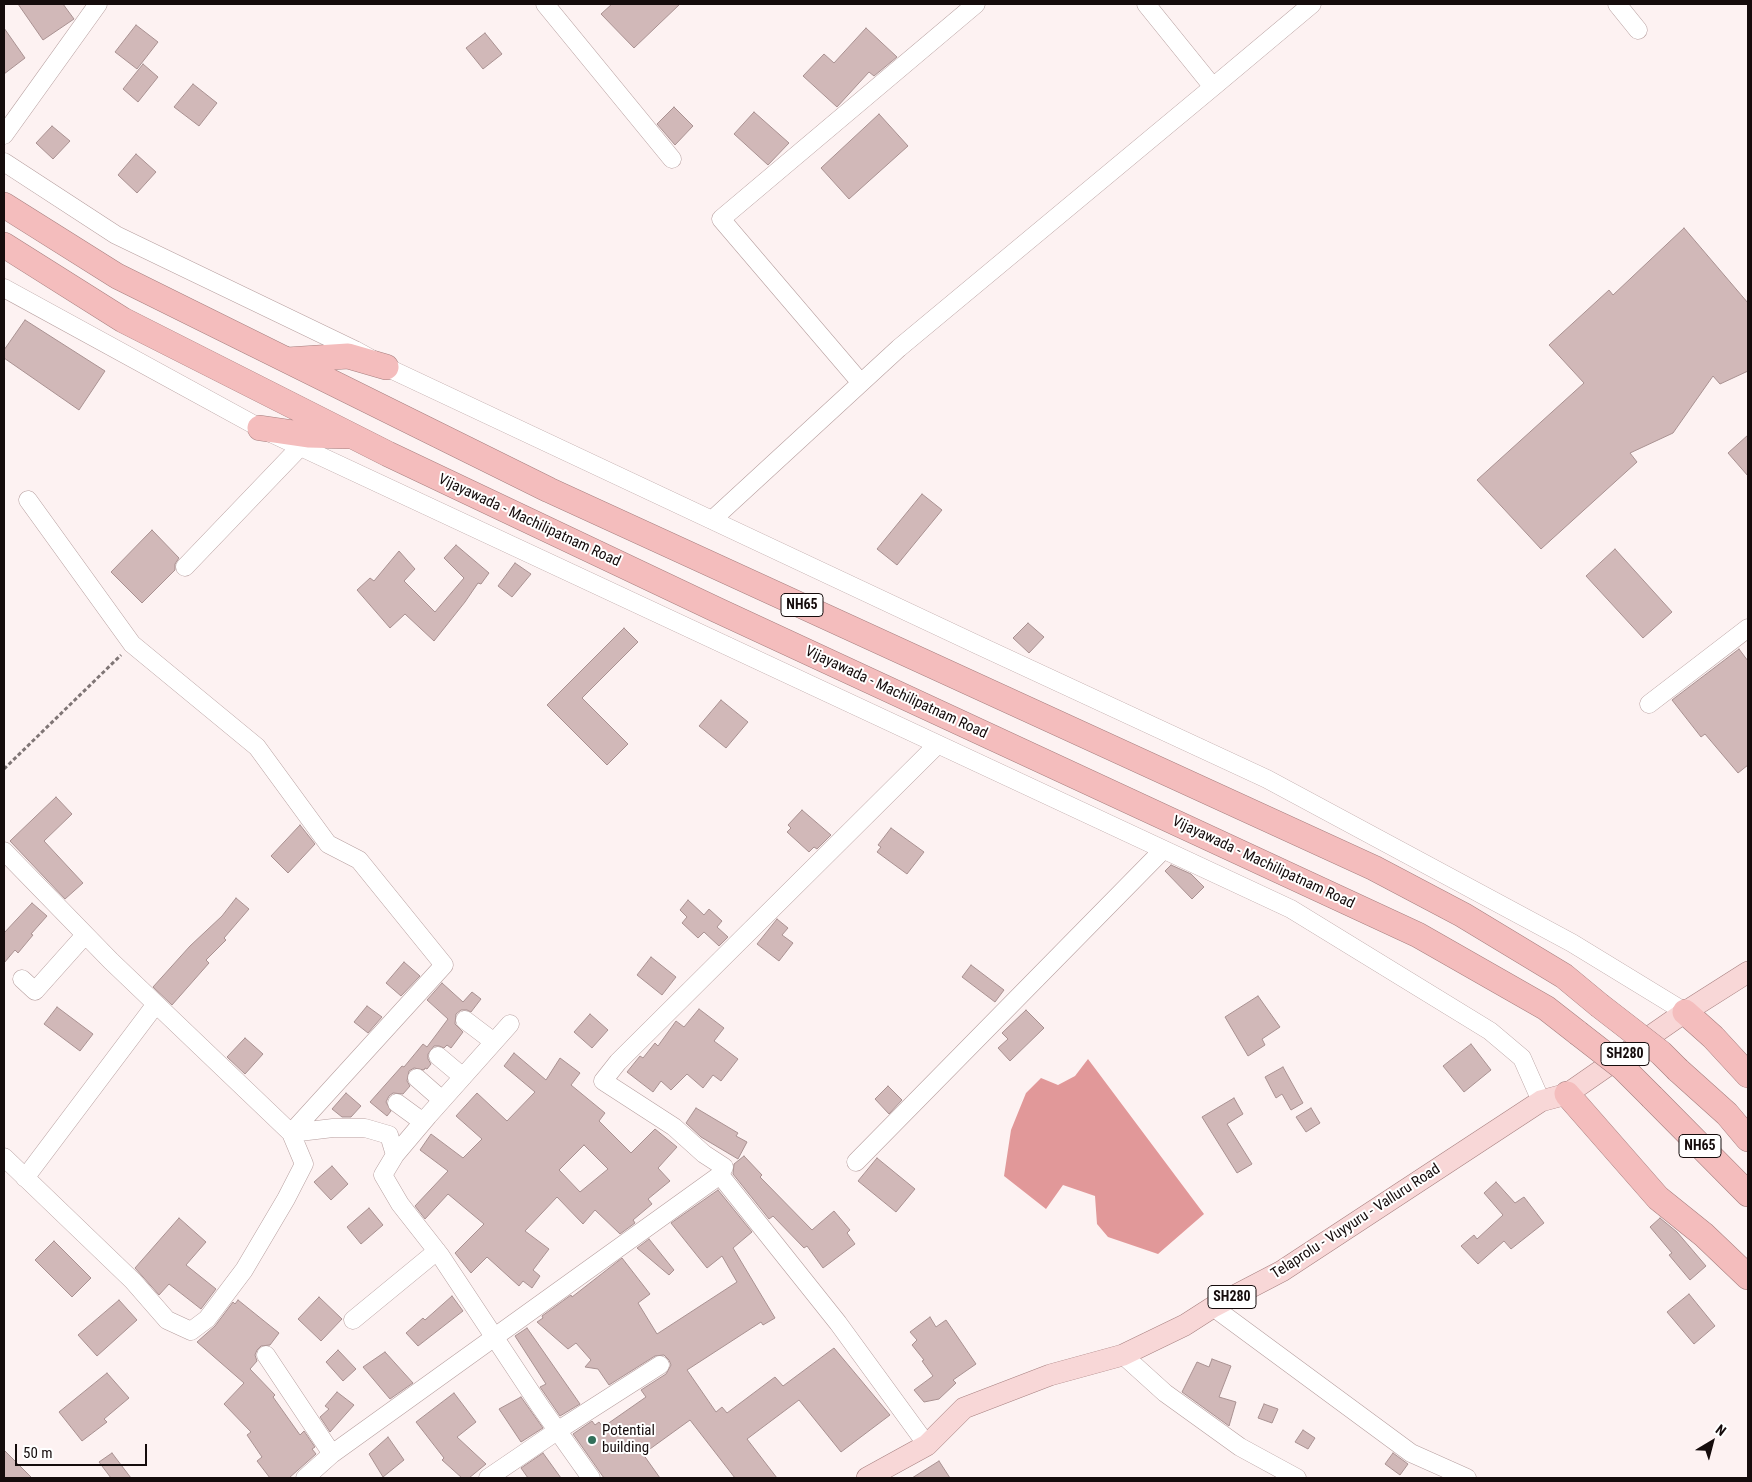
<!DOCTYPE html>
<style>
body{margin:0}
#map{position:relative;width:1752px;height:1482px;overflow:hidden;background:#fdf2f2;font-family:"Roboto Condensed",sans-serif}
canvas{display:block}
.frame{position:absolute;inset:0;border:5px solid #150c0c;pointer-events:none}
.north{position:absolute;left:1687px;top:1417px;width:50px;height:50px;-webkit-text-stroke:4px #fff;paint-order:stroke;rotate:37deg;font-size:14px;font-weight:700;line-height:20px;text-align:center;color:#150c0c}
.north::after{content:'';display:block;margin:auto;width:18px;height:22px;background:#150c0c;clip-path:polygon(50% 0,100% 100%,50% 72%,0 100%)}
.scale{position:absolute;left:15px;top:1444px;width:132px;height:22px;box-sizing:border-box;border:2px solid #150c0c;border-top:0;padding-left:6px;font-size:15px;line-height:18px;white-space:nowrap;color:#150c0c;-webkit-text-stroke:4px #fff;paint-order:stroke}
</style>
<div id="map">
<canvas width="1752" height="1482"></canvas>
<div class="frame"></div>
<div class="north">N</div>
<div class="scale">50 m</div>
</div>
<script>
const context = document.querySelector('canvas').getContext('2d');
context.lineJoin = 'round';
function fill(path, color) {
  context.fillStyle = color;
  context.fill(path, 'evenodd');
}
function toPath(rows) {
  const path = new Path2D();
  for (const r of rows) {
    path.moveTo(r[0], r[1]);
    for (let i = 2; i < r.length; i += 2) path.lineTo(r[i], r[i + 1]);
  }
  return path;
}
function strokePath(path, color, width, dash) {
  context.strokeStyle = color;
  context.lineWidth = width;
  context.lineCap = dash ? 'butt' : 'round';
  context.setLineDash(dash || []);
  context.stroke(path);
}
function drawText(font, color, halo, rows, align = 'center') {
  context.font = font + ' "Roboto Condensed",sans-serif';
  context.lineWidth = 4;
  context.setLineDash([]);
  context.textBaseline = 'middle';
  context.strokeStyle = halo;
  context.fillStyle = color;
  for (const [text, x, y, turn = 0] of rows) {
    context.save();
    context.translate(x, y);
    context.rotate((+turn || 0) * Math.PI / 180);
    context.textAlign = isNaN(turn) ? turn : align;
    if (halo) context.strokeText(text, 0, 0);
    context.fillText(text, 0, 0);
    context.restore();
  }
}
const forest = toPath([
 [1088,1059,1204,1214,1158,1254,1108,1237,1097,1224,1095,1196,1063,1185,1046,1209,1004,1176,1011,1130,1026,1093,1041,1078,1058,1085,1075,1076]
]);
const building = toPath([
 [18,4,63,4,74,19,43,40,18,4],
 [612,4,680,4,634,48,601,14,612,4],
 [136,25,158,42,137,69,115,52,136,25],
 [4,28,25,58,4,74,4,28],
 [866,28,897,57,874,76,869,72,837,107,803,76,824,54,834,63,866,28],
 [485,33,502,54,483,69,466,48,485,33],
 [143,64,158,77,138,102,123,89,143,64],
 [193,84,217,103,199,126,174,107,193,84],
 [674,107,693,126,675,145,657,124,674,107],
 [754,112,789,143,768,165,734,134,754,112],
 [879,114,908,146,849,199,821,168,879,114],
 [52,126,70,141,53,159,36,143,52,126],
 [136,154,156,172,137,193,118,175,136,154],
 [1684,228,1748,303,1748,371,1720,384,1713,376,1673,433,1630,453,1637,462,1541,549,1477,480,1584,383,1549,345,1609,290,1613,295,1684,228],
 [25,320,105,371,79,410,4,358,4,350,25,320],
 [1748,435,1748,476,1728,453,1748,435],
 [922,494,942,510,897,565,877,549,922,494],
 [152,530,179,558,175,564,175,570,142,603,111,572,152,530],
 [456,545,489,573,481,584,478,583,465,602,434,641,405,614,390,628,357,590,370,578,374,581,399,551,415,569,404,581,435,612,464,578,444,558,456,545],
 [1615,549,1672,612,1643,638,1586,576,1615,549],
 [515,563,531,574,512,597,498,586,515,563],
 [1028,623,1044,637,1029,653,1013,638,1028,623],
 [624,628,638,642,582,698,628,744,607,765,547,705,624,628],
 [1739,649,1748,661,1748,765,1738,773,1705,734,1701,737,1672,700,1739,649],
 [721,700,748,722,726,748,699,726,721,700],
 [56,797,72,814,44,841,83,883,65,899,10,841,56,797],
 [802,810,831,835,817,849,814,847,809,852,787,832,791,828,788,825,802,810],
 [300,825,315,844,288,873,271,856,300,825],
 [891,828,924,852,907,874,877,852,881,847,878,845,891,828],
 [1171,865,1191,874,1204,887,1192,899,1165,871,1171,865],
 [236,898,249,909,224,938,226,940,206,960,209,963,172,1005,153,987,190,946,222,916,236,898],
 [688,900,704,915,709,909,722,921,717,927,728,937,719,946,704,932,698,938,682,923,687,917,680,910,688,900],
 [32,903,47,916,31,934,33,935,18,953,15,950,4,963,4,933,32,903],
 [777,919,788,928,782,935,793,943,779,961,757,944,777,919],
 [651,957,676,977,662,995,637,975,651,957],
 [404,962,420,976,401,996,386,983,404,962],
 [971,965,1004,990,995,1002,962,977,971,965],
 [442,983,463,1002,472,992,481,999,471,1012,467,1010,461,1010,456,1014,455,1024,463,1032,451,1048,447,1045,444,1048,439,1046,434,1046,428,1054,428,1059,431,1064,427,1069,425,1068,424,1070,414,1068,409,1071,407,1081,410,1086,403,1094,393,1093,389,1096,386,1102,391,1111,387,1116,370,1102,402,1066,404,1067,423,1044,427,1047,448,1019,427,1000,442,983],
 [1258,996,1280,1027,1262,1039,1265,1045,1248,1056,1225,1017,1258,996],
 [367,1006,382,1017,368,1033,354,1022,367,1006],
 [57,1007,93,1034,80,1051,44,1024,57,1007],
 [699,1009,724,1028,714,1041,738,1059,721,1081,713,1075,703,1088,687,1074,671,1090,661,1081,653,1092,627,1072,640,1056,643,1058,655,1043,658,1046,676,1021,684,1027,699,1009],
 [1026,1010,1044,1028,1010,1061,998,1048,1008,1039,1002,1033,1026,1010],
 [590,1014,608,1030,592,1048,574,1032,590,1014],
 [245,1038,263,1054,245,1074,227,1057,245,1038],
 [1471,1044,1491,1070,1464,1092,1443,1066,1471,1044],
 [514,1053,546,1080,560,1058,580,1073,571,1085,605,1113,599,1121,631,1153,655,1129,677,1147,658,1168,670,1181,648,1199,652,1204,633,1220,635,1223,620,1234,595,1210,583,1224,557,1197,525,1231,549,1249,533,1270,540,1276,532,1288,523,1281,519,1286,487,1257,471,1273,455,1253,484,1224,448,1194,425,1219,415,1206,448,1171,420,1150,431,1134,463,1158,482,1139,456,1116,477,1093,507,1121,535,1092,504,1066,514,1053],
 [584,1145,608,1169,580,1192,559,1170,584,1145],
 [1283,1067,1303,1103,1291,1110,1282,1094,1276,1098,1265,1077,1283,1067],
 [888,1086,902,1100,889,1114,875,1099,888,1086],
 [346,1093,361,1106,351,1117,342,1117,332,1109,346,1093],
 [1234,1098,1243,1114,1227,1124,1252,1164,1237,1173,1202,1117,1234,1098],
 [696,1108,738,1133,736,1136,747,1142,738,1159,701,1137,686,1123,696,1108],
 [1311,1108,1320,1123,1306,1132,1296,1117,1311,1108],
 [744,1156,762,1175,760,1177,812,1230,834,1211,850,1230,847,1233,855,1244,823,1268,807,1246,804,1248,773,1216,769,1219,733,1174,734,1164,744,1156],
 [877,1158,915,1189,896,1212,858,1181,877,1158],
 [332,1166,348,1184,331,1200,314,1182,332,1166],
 [1496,1182,1515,1203,1524,1197,1544,1223,1511,1249,1504,1241,1478,1264,1461,1246,1474,1235,1477,1239,1503,1215,1484,1193,1496,1182],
 [718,1190,752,1232,733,1248,775,1318,763,1325,761,1322,687,1370,716,1412,722,1407,727,1413,775,1377,783,1386,834,1348,890,1415,841,1452,799,1400,747,1439,777,1478,735,1478,690,1420,643,1454,660,1478,604,1478,573,1434,592,1421,595,1425,599,1422,603,1427,646,1397,641,1390,666,1374,671,1365,669,1360,664,1355,655,1356,609,1385,598,1369,585,1367,591,1360,576,1343,568,1349,537,1322,543,1318,542,1316,571,1295,572,1297,622,1258,650,1294,638,1303,657,1334,737,1282,722,1256,707,1268,671,1223,718,1190],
 [369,1208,383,1225,361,1244,347,1227,369,1208],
 [179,1218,206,1242,186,1265,216,1289,201,1309,169,1284,159,1295,135,1268,179,1218],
 [1660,1218,1677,1232,1706,1266,1690,1280,1669,1255,1672,1253,1650,1227,1660,1218],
 [649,1239,674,1270,669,1275,637,1248,649,1239],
 [54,1241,91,1278,72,1297,35,1260,54,1241],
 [1689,1294,1715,1326,1694,1344,1667,1312,1689,1294],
 [452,1296,463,1311,418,1346,406,1333,423,1318,425,1320,452,1296],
 [319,1297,342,1319,321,1341,298,1319,319,1297],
 [119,1300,137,1320,97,1356,78,1335,119,1300],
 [238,1300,279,1333,270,1345,261,1346,257,1350,255,1355,257,1361,250,1369,275,1395,273,1397,300,1435,304,1431,315,1447,312,1449,316,1454,289,1478,270,1478,257,1461,262,1457,247,1435,251,1432,224,1404,244,1383,197,1342,215,1326,233,1302,235,1304,238,1300],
 [930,1317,936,1327,946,1320,976,1364,953,1380,956,1383,939,1399,924,1402,914,1390,933,1376,922,1361,924,1360,912,1345,917,1340,910,1332,930,1317],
 [527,1328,580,1404,560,1416,540,1387,546,1384,515,1336,527,1328],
 [338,1350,356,1369,343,1381,326,1362,338,1350],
 [385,1352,413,1383,390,1399,363,1367,385,1352],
 [1212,1359,1231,1366,1219,1397,1236,1402,1229,1426,1182,1392,1197,1362,1209,1367,1212,1359],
 [107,1373,129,1398,104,1419,107,1422,82,1441,59,1412,107,1373],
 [337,1392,354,1405,330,1432,320,1417,329,1409,325,1406,337,1392],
 [454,1393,476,1422,457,1437,486,1464,469,1478,462,1478,442,1460,444,1458,416,1422,454,1393],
 [521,1397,543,1428,521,1442,499,1409,521,1397],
 [1264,1404,1278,1409,1272,1423,1258,1418,1264,1404],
 [1303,1430,1315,1438,1308,1449,1295,1442,1303,1430],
 [388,1437,404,1460,383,1477,369,1454,388,1437],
 [4,1450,32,1478,4,1478,4,1450],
 [112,1453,131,1478,111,1478,99,1462,112,1453],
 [543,1453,561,1478,528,1478,521,1468,543,1453],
 [1393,1453,1408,1464,1400,1475,1385,1464,1393,1453],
 [939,1461,950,1478,912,1478,939,1461]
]);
const path = toPath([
 [4,769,121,655]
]);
const minor = toPath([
 [545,4,672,159],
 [1617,4,1638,30],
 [1213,87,1312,4],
 [4,135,98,4],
 [4,162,116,235,355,350,386,367,978,645,1267,779,1572,943,1685,1012],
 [4,288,260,428,1291,909,1490,1031,1522,1058,1541,1101],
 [861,383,721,219,976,4],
 [28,500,132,644,257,747,328,844,359,860,444,965,291,1133],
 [712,520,899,348,1213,87,1146,4],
 [185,567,300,447],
 [1649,704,1748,628],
 [4,851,111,961,291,1133,304,1164,286,1199,244,1270,207,1319,191,1331,167,1320,133,1281,4,1157],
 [22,979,35,991,85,935],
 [465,1020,494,1042],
 [510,1024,428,1116,395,1155,383,1175,400,1204,440,1255,540,1406,591,1478],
 [438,1056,463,1077],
 [417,1078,442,1100],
 [397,1103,423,1122],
 [291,1133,333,1128,365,1128,389,1135,395,1155],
 [856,1162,1163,850],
 [720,1175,838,1323,927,1445],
 [25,1178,156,1004],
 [1213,1307,1411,1453,1467,1478],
 [353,1320,437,1251],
 [266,1355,332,1454],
 [1123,1355,1165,1393,1240,1447,1297,1478],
 [305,1478,332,1454,720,1175,724,1167,704,1154,674,1127,603,1081,618,1062,937,745],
 [488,1478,557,1431,660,1365]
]);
const major = toPath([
 [867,1478,927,1445,964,1408,1050,1375,1123,1355,1185,1325,1213,1307,1282,1271,1541,1101,1567,1094,1685,1012,1748,972]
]);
const highway = toPath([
 [4,205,117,276,549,490,1374,868,1463,915,1564,976,1599,1005],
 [4,245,123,320,388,454,717,610,1418,935,1546,1008,1578,1033],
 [287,360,348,356,386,367],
 [260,428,308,435,347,436],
 [1685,1012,1713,1037,1748,1075],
 [1678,1070,1727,1114,1748,1139],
 [1567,1094,1658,1198,1704,1235,1748,1277],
 [1652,1097,1748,1194]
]);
const highwayBridge = toPath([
 [1599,1005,1661,1053,1678,1070],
 [1578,1033,1623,1068,1652,1097]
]);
const markers = [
 [592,1440,5,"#326f5a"]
];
const shields = [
 [802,605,42],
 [1625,1054,48],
 [1700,1146,42],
 [1232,1297,48]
];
const shieldNames = [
 ["NH65",802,605],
 ["SH280",1625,1054],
 ["NH65",1700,1146],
 ["SH280",1232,1297]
];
const streetNames = [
 ["Vijayawada - Machilipatnam Road",529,521,25],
 ["Vijayawada - Machilipatnam Road",896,693,25],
 ["Vijayawada - Machilipatnam Road",1263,863,25],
 ["Telaprolu - Vuyyuru - Valluru Road",1356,1222,-33]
];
const poiNames = [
 ["Potential",602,1431],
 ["building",602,1448]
];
fill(forest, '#e19899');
fill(building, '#d1b8b8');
strokePath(building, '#a99191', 1);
strokePath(minor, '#b69e9e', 19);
strokePath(major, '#a67f7f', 22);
strokePath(highway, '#a67f7f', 26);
strokePath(path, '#7f7575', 3, [4, 2.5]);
strokePath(minor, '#fff', 18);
strokePath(major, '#f8d7d7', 21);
strokePath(highway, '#f4bdbd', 25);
strokePath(highwayBridge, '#a67f7f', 26, []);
strokePath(highwayBridge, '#f4bdbd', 25);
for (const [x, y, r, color] of markers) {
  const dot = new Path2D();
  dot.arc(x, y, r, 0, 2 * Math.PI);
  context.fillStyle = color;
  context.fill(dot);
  strokePath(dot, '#fff', 2);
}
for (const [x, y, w] of shields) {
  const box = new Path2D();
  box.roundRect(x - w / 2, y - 11.5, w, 23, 4);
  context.fillStyle = '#fff';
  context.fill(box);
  strokePath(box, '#150c0c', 1);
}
drawText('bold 14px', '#150c0c', null, shieldNames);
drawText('15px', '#150c0c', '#fff', streetNames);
drawText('15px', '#150c0c', '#fff', poiNames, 'left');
</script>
